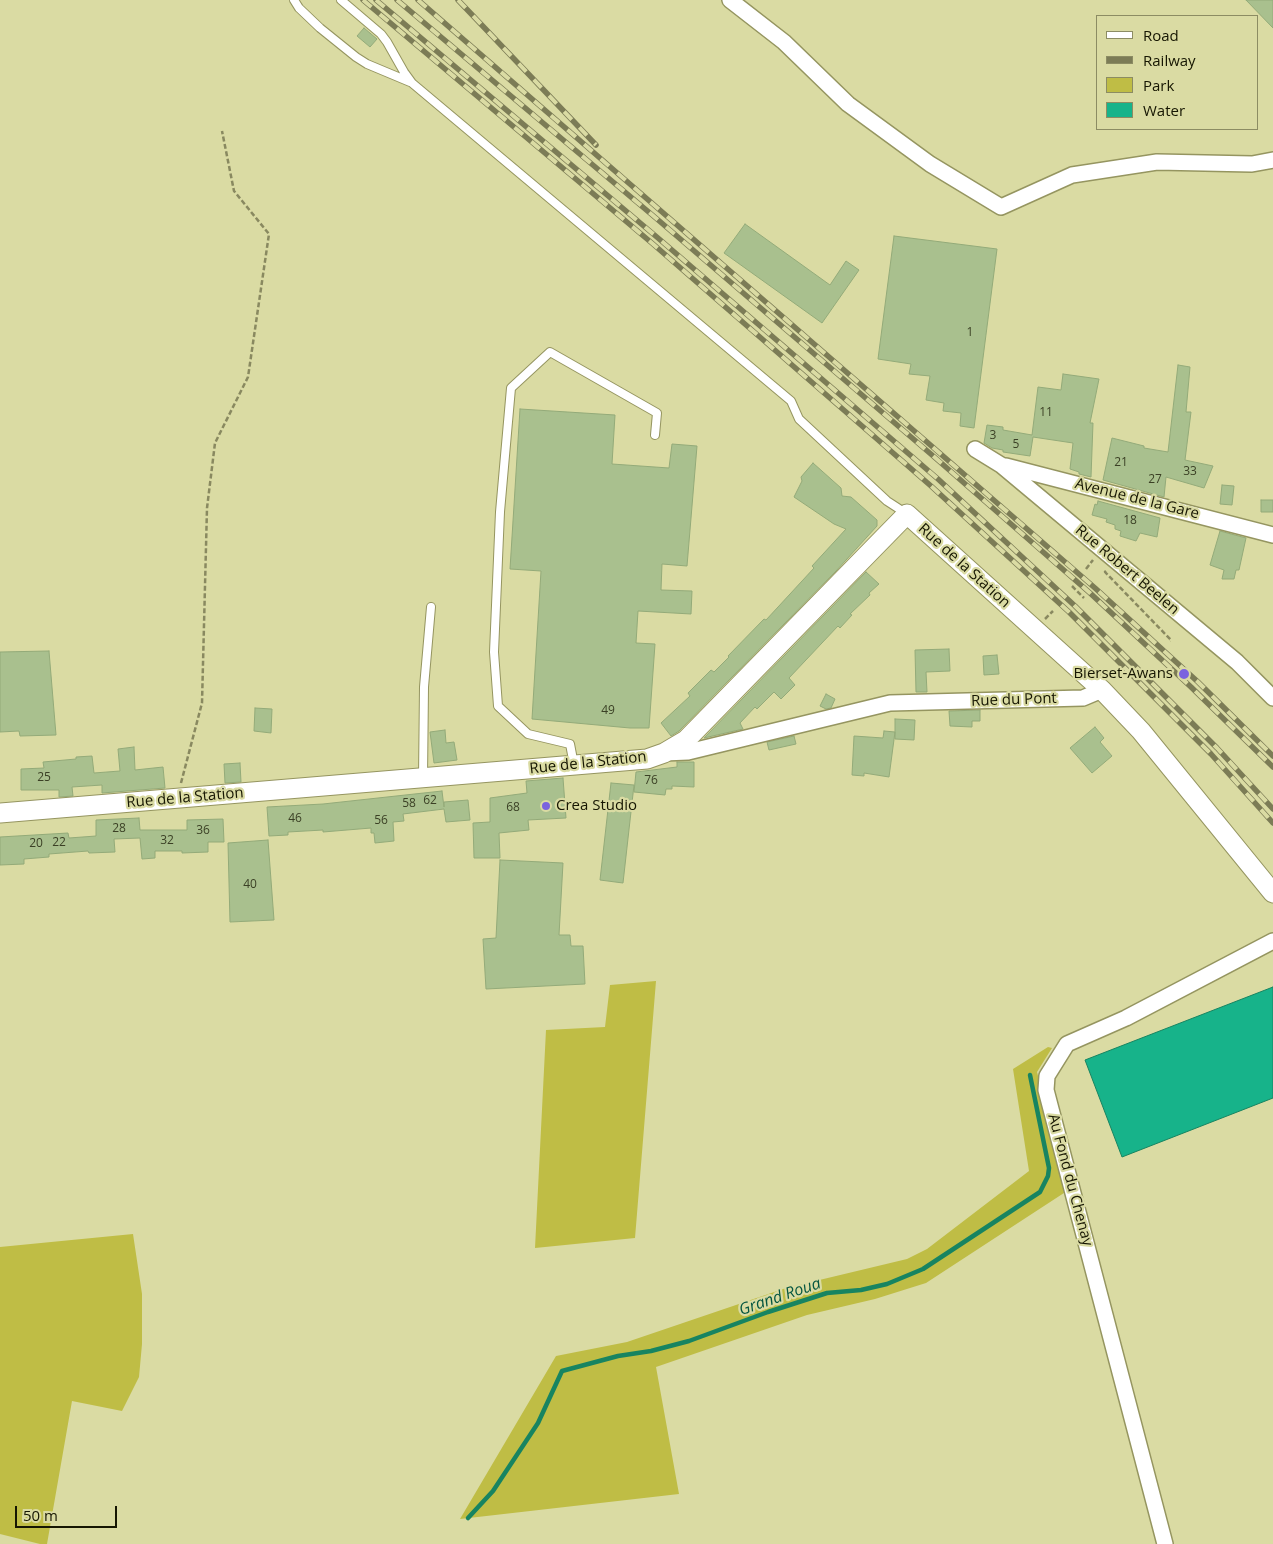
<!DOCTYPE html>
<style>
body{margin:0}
#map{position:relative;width:1273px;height:1544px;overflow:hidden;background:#dadba3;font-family:"Open Sans",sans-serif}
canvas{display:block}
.legend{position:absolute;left:1096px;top:15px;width:162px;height:115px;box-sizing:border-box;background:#dadba3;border:1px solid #8c8c63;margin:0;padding:6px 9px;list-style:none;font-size:15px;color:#161602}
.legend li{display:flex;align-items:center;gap:10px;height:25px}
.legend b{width:25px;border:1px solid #8c8c63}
.scale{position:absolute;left:15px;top:1506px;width:102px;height:22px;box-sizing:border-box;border:2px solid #161602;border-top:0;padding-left:6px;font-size:15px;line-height:18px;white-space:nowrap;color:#161602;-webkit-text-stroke:4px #dadba3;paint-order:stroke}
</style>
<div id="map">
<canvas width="1273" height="1544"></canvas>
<ul class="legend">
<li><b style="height:6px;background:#fff"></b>Road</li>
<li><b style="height:6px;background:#7c7c56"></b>Railway</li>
<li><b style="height:14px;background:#bfbd45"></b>Park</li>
<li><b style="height:14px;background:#17b38a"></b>Water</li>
</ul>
<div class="scale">50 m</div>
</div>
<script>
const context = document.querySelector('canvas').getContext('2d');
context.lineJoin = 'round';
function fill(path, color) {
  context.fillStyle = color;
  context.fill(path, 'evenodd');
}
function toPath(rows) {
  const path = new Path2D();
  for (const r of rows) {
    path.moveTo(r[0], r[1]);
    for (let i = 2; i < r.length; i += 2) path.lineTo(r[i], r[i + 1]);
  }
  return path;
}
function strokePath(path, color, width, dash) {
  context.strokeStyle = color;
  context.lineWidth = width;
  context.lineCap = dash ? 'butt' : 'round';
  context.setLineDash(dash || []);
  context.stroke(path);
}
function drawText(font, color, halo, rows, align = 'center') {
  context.font = font + ' "Open Sans",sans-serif';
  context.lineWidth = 4.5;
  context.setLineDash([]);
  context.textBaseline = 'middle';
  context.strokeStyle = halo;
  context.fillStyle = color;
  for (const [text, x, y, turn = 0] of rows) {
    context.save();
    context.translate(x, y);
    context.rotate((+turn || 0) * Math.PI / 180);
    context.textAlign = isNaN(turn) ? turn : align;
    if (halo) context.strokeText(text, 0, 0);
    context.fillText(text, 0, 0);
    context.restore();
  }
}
const green = toPath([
 [656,981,635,1238,535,1248,546,1030,605,1027,610,985],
 [1048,1047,1052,1048,1037,1072,1067,1191,926,1283,875,1299,807,1315,656,1367,679,1494,460,1519,556,1356,627,1342,786,1288,907,1259,927,1249,1029,1171,1013,1069],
 [133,1234,142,1294,142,1344,139,1377,122,1411,72,1401,47,1544,40,1544,0,1534,0,1247]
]);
const water = toPath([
 [1273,987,1273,1098,1122,1157,1085,1060,1273,987]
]);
const stream = toPath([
 [468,1518,493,1491,538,1423,562,1371,618,1356,651,1351,689,1341,768,1312,827,1293,861,1290,887,1284,923,1269,1040,1192,1048,1176,1049,1168,1030,1075]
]);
const building = toPath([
 [1246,0,1273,0,1273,28,1246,0],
 [364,28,377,39,370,47,357,36,364,28],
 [745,224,830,285,846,261,859,270,822,323,724,253,745,224],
 [894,236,997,249,974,428,960,426,961,413,943,411,944,403,926,400,930,376,909,374,911,364,878,359,894,236],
 [1178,365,1190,367,1186,412,1191,412,1185,460,1213,466,1204,488,1166,477,1164,497,1103,480,1112,438,1144,446,1144,448,1168,452,1178,365],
 [1063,374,1099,379,1090,423,1093,423,1091,477,1079,474,1079,472,1070,469,1073,443,1033,437,1030,456,1003,452,1003,450,992,448,984,443,987,425,1003,427,1003,430,1032,435,1038,387,1061,390,1063,374],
 [520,409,615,415,612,464,669,468,672,444,697,446,687,566,662,564,661,590,692,591,691,614,638,611,636,643,655,644,649,728,630,728,532,719,541,571,510,569,520,409],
 [813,463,841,488,842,496,851,497,877,520,877,526,836,571,679,731,671,736,661,723,690,696,688,693,711,670,714,672,729,657,728,656,764,619,766,620,814,568,812,566,846,529,834,524,794,497,802,481,801,477,813,463],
 [1222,485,1234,486,1232,505,1220,504,1222,485],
 [1261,500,1273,500,1273,512,1261,512,1261,500],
 [1098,501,1160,518,1157,537,1140,533,1136,541,1120,536,1121,531,1115,529,1115,525,1106,522,1107,519,1092,515,1095,504,1097,505,1098,501],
 [1220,531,1246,538,1239,570,1236,570,1234,579,1222,579,1224,570,1210,565,1220,531],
 [866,572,879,584,869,593,870,595,850,614,852,615,840,628,838,626,789,678,795,685,781,699,774,692,757,709,755,707,740,723,743,729,704,738,866,572],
 [949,649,950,671,926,672,927,692,916,692,915,650,949,649],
 [49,651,56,735,20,736,19,731,0,732,0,652,49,651],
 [997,655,999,674,984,675,983,656,997,655],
 [826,694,835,699,831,708,826,709,820,706,826,694],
 [255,708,272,709,271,733,254,731,255,708],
 [980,710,980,721,972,721,972,727,950,726,949,711,980,710],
 [895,719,915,720,914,740,895,739,895,719],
 [1095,727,1104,738,1100,742,1112,756,1092,773,1070,748,1095,727],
 [445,730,446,743,454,742,457,760,434,763,430,732,445,730],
 [884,731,895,732,889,777,864,773,864,776,852,775,854,736,883,738,884,731],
 [794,736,796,744,769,750,767,742,794,736],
 [134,747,135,770,163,767,165,788,102,793,102,785,72,787,73,796,59,797,59,790,21,790,21,769,44,768,43,762,76,759,76,757,92,756,94,773,120,771,118,749,134,747],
 [677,762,694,762,694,787,672,786,672,789,666,789,665,795,634,792,636,772,677,767,677,762],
 [240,763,241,782,225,783,224,764,240,763],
 [563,778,566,818,528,820,529,830,499,833,500,858,474,858,473,823,490,822,490,798,527,793,526,781,563,778],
 [611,783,634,785,623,883,600,880,611,783],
 [442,791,444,807,444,802,468,800,470,820,446,822,444,809,403,814,404,821,393,822,394,841,375,843,374,833,371,833,371,828,323,832,323,830,288,832,288,835,269,836,267,807,323,804,442,791],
 [139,818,140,830,187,830,187,820,223,819,224,842,208,842,208,852,182,853,182,851,155,851,155,858,142,859,140,838,114,839,115,852,89,853,88,851,49,854,49,857,24,859,24,864,0,865,0,837,68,833,69,838,96,836,96,820,139,818],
 [268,840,274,920,230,922,228,843,268,840],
 [500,860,563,863,559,935,570,935,571,946,583,946,585,984,486,989,483,939,496,938,500,860]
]);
const path = toPath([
 [1086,569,1093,560],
 [1106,571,1105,572,1171,640,1170,641],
 [1072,586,1084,598],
 [1045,619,1053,611],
 [181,783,202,703,207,508,215,443,248,377,269,234,234,191,222,131]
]);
const service = toPath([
 [294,0,299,8,320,28,356,57,367,64,410,82],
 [341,0,381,34,387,42,404,72,412,83,791,401,799,419,887,501,907,514],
 [574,765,570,744,528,734,498,706,494,652,500,512,511,388,550,352,657,413,655,435],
 [423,778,424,687,431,607]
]);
const minor = toPath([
 [730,0,784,42,848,104,930,164,1001,207,1072,175,1157,162,1252,164,1273,160],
 [975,449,1001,465,1237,662,1273,698],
 [1006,466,1273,535],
 [664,753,688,752,890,703,1083,698,1102,690],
 [1165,1544,1046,1090,1047,1076,1067,1044,1126,1018,1273,941]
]);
const tertiary = toPath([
 [0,813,647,759,664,753,686,740,907,514,1102,690,1141,731,1273,893]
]);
const rail = toPath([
 [363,0,653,244,931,486,1069,612,1211,754,1273,823],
 [376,0,658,238,938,479,1075,606,1217,748,1273,809],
 [397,0,657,219,932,455,1090,593,1191,687,1273,767],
 [418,0,1095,588,1198,682,1273,756],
 [458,0,596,145]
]);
const markers = [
 [1184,674,6,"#7b64df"],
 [546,806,5,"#7b64df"]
];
const numberNames = [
 ["1",970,333],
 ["11",1046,413],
 ["3",993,436],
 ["5",1016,445],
 ["21",1121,463],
 ["33",1190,472],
 ["27",1155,480],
 ["18",1130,521],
 ["49",608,711],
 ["25",44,778],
 ["76",651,781],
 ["62",430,801],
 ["58",409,804],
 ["68",513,808],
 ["46",295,819],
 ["56",381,821],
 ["28",119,829],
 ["36",203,831],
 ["32",167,841],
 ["22",59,843],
 ["20",36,844],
 ["40",250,885]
];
const streetNames = [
 ["Avenue de la Gare",1137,499,14],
 ["Rue de la Station",964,566,42],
 ["Rue Robert Beelen",1127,570,40],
 ["Rue du Pont",1014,700,-2],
 ["Rue de la Station",588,763,-6],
 ["Rue de la Station",185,798,-5],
 ["Au Fond du Chenay",1070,1180,75]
];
const poiNames = [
 ["Bierset-Awans",1173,674],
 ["Crea Studio",556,806,"left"]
];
const waterNames = [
 ["Grand Roua",780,1297,-19]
];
fill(green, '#bfbd45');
fill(water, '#17b38a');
strokePath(water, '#178461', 1);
strokePath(stream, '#178461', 4.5);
fill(building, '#a9c08e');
strokePath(building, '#93aa79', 1);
strokePath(service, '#959560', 10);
strokePath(minor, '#959560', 18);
strokePath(tertiary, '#959560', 21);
strokePath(path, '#898960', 2.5, [5, 2.5]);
strokePath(service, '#fff', 8);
strokePath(minor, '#fff', 15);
strokePath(tertiary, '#fff', 19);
strokePath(rail, '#7c7c56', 5.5);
strokePath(rail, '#dadba3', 4, [11]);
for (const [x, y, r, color] of markers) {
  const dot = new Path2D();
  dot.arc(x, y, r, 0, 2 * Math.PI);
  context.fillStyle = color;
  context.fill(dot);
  strokePath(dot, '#dadba3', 2);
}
drawText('12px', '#3b4025', null, numberNames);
drawText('15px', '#161602', '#dadba3', streetNames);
drawText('15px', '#161602', '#dadba3', poiNames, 'right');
drawText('italic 16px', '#055640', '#dadba3', waterNames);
</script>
